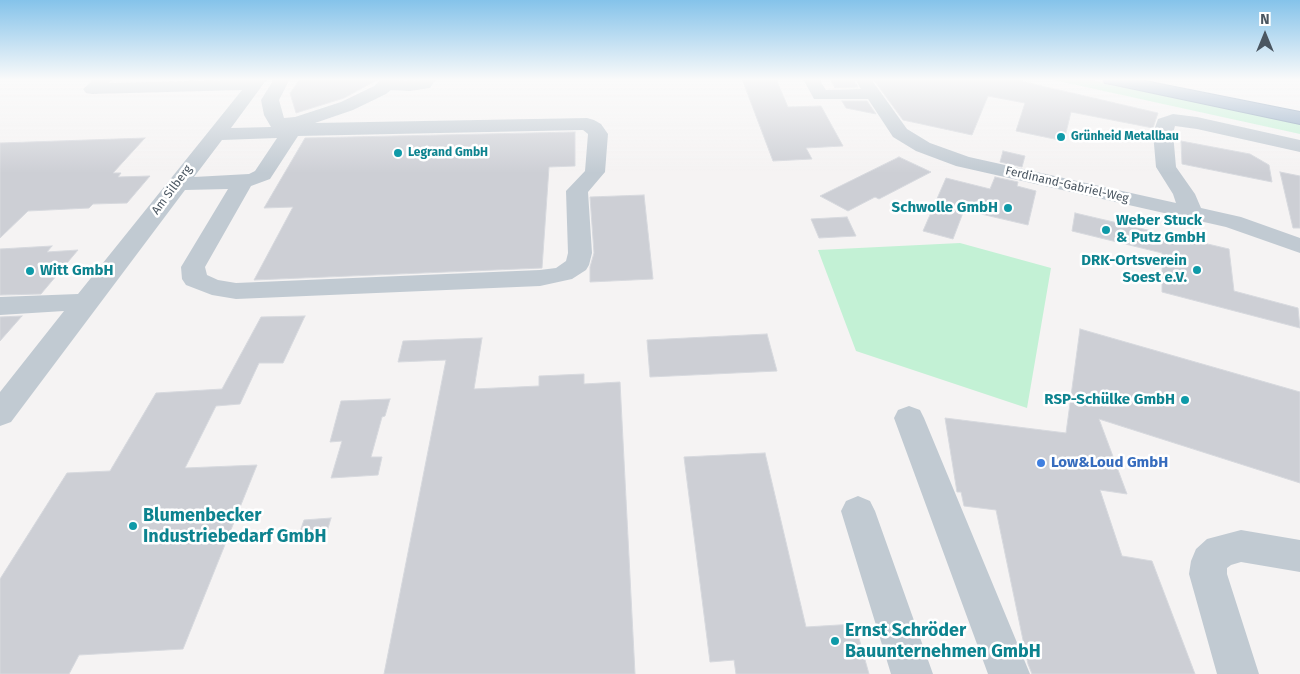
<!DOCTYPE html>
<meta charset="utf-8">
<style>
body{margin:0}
#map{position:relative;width:1300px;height:674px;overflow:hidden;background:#f5f3f3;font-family:"Fira Sans",sans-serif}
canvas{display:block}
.north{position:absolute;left:1240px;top:10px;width:50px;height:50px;-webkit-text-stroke:4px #fff;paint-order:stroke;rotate:0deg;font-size:14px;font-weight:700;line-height:20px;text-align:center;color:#4a5661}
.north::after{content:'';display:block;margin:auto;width:18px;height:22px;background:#4a5661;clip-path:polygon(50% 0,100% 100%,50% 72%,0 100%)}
</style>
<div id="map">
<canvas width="1300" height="674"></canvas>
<div class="north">N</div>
</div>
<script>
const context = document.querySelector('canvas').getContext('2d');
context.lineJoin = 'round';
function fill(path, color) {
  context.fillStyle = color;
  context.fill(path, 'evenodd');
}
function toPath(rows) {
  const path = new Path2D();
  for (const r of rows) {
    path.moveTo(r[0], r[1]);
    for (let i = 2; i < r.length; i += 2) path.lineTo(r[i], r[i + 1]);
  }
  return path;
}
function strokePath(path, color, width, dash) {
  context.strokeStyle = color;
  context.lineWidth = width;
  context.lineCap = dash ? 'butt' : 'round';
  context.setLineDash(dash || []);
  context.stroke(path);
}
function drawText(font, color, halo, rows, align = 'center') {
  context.font = font + ' "Fira Sans",sans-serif';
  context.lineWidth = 5;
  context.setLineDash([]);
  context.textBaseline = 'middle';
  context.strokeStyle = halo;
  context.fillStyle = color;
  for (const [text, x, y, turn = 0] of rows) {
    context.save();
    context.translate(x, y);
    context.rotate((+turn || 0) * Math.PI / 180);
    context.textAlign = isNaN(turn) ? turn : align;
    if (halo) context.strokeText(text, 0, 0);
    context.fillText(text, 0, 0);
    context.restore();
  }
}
const green = toPath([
 [1049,79,1085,79,1300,124,1300,134],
 [960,243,1051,268,1027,408,856,351,818,250]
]);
const building = toPath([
 [300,79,379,79,344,98,296,113,290,93,300,79],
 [742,79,776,79,788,107,821,106,843,146,806,148,812,159,773,161,742,79],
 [830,79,853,79,858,87,835,88,830,79],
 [873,79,1012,79,1158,113,1153,128,1071,112,1064,141,1016,131,1025,103,988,96,972,135,903,120,873,79],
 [842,101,867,101,876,114,846,108,842,101],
 [575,132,575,166,549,167,542,268,254,280,293,207,264,208,305,138,575,132],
 [145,138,113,173,121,173,118,177,150,176,127,203,93,204,89,208,28,211,0,238,0,143,145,138],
 [1181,141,1250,154,1269,165,1272,182,1182,164,1181,141],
 [1003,151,1025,156,1022,167,1000,162,1003,151],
 [899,157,931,172,879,199,875,197,848,211,820,196,899,157],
 [1280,172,1300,176,1300,228,1293,228,1280,172],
 [995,177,1018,182,1017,186,1036,191,1028,225,964,210,953,239,923,231,946,178,990,189,995,177],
 [644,195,653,279,590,282,590,267,594,253,590,197,644,195],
 [1075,213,1229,249,1234,291,1298,308,1300,328,1162,292,1162,253,1072,231,1075,213],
 [847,217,856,236,819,238,811,219,847,217],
 [52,246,47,252,78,250,41,294,0,295,0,249,52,246],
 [22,316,0,341,0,317,22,316],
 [305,316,283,363,259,363,240,404,216,406,185,468,257,465,183,649,79,655,69,674,0,674,0,579,67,473,110,471,156,393,222,389,261,317,305,316],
 [1080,329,1300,392,1300,483,1099,419,1127,494,1100,490,1122,556,1152,561,1195,674,1032,674,1028,664,996,510,964,506,961,492,957,492,945,418,1066,433,1080,329],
 [767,334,777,371,650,377,647,340,767,334],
 [482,338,474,389,539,386,539,376,584,374,584,384,620,382,635,674,384,674,446,360,398,362,403,341,482,338],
 [390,399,385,416,382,417,371,457,382,457,378,475,331,478,342,441,330,442,341,401,390,399],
 [765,453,806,627,855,624,869,674,736,674,734,660,710,662,684,457,765,453],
 [331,518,324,542,296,543,304,520,331,518]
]);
const minor = toPath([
 [94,79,112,79,109,83,267,79,231,128,271,127,264,115,261,100,274,79,290,79,279,100,284,118,295,117,341,102,374,86,382,79,410,81,436,79,430,88,410,91,391,90,386,94,353,110,315,123,587,118,594,120,601,124,608,134,605,172,588,192,592,253,589,265,586,270,572,279,540,286,236,299,212,295,186,285,182,279,181,267,228,189,185,190,11,422,0,426,0,392,64,311,0,315,0,297,78,294,242,90,92,94,86,93,83,89,94,79],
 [583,130,588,134,585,171,566,191,568,253,566,261,556,268,540,270,236,283,218,280,207,275,205,267,251,186,270,179,298,136,583,130],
 [277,138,255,171,249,174,194,177,222,140,277,138],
 [803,79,819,79,826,90,861,89,855,79,871,79,907,129,930,143,969,157,1176,203,1173,194,1156,167,1153,133,1158,119,1173,114,1197,117,1300,140,1300,152,1197,129,1175,126,1173,133,1176,167,1195,194,1201,208,1241,217,1300,238,1300,253,1226,227,956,166,916,151,893,137,868,99,814,99,803,79],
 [909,406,920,410,924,418,1030,674,988,674,894,418,898,410,909,406],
 [858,496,870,501,875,511,933,674,891,674,841,511,846,501,858,496],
 [1241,530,1300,540,1300,572,1241,562,1231,565,1227,568,1227,574,1259,674,1217,674,1189,574,1191,561,1196,549,1207,539,1241,530]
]);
const highway = toPath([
 [1103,79,1135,79,1300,112,1300,124,1111,84,1105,83,1103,79]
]);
const markers = [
 [1061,137,5,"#0f9aa8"],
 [398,153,5,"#0f9aa8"],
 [1008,208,5,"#0f9aa8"],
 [1106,230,5,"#0f9aa8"],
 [1197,270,5,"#0f9aa8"],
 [30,271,5,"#0f9aa8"],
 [1185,400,5,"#0f9aa8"],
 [1041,463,5,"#3f7fe0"],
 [133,526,5,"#0f9aa8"],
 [835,641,5,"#0f9aa8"]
];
const farCulturenames = [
 ["Grünheid Metallbau",1071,137],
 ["Legrand GmbH",408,153]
];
const farStreetnames = [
 ["Ferdinand-Gabriel-Weg",1067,185,13],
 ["Am Silberg",172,190,-53]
];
const cultureNames = [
 ["Schwolle GmbH",998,208],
 ["Weber Stuck",1116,221,"left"],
 ["& Putz GmbH",1116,238,"left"],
 ["DRK-Ortsverein",1187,261],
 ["Soest e.V.",1187,278],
 ["Witt GmbH",40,271,"left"],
 ["RSP-Schülke GmbH",1175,400]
];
const shopNames = [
 ["Low&Loud GmbH",1051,463]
];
const nearCulturenames = [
 ["Blumenbecker",143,516],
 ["Industriebedarf GmbH",143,537],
 ["Ernst Schröder",845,631],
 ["Bauunternehmen GmbH",845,652]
];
fill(green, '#c3f1d5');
fill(building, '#cdcfd5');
strokePath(building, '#d7d9de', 1);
strokePath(highway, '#7690ad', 2);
fill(minor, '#c1cad2');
fill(highway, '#8ba5c1');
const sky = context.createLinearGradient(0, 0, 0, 173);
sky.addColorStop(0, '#85c3ea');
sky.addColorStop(0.46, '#fafafa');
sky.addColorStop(1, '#fafafa00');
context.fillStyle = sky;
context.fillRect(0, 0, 1300, 173);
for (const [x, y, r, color] of markers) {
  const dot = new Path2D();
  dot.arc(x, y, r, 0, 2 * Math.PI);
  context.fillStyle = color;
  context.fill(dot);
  strokePath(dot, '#fff', 2);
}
drawText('bold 12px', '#0d838f', '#fff', farCulturenames, 'left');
drawText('12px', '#4a5661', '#fff', farStreetnames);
drawText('bold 15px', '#0d838f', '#fff', cultureNames, 'right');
drawText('bold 15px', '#366cbe', '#fff', shopNames, 'left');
drawText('bold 18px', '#0d838f', '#fff', nearCulturenames, 'left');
</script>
